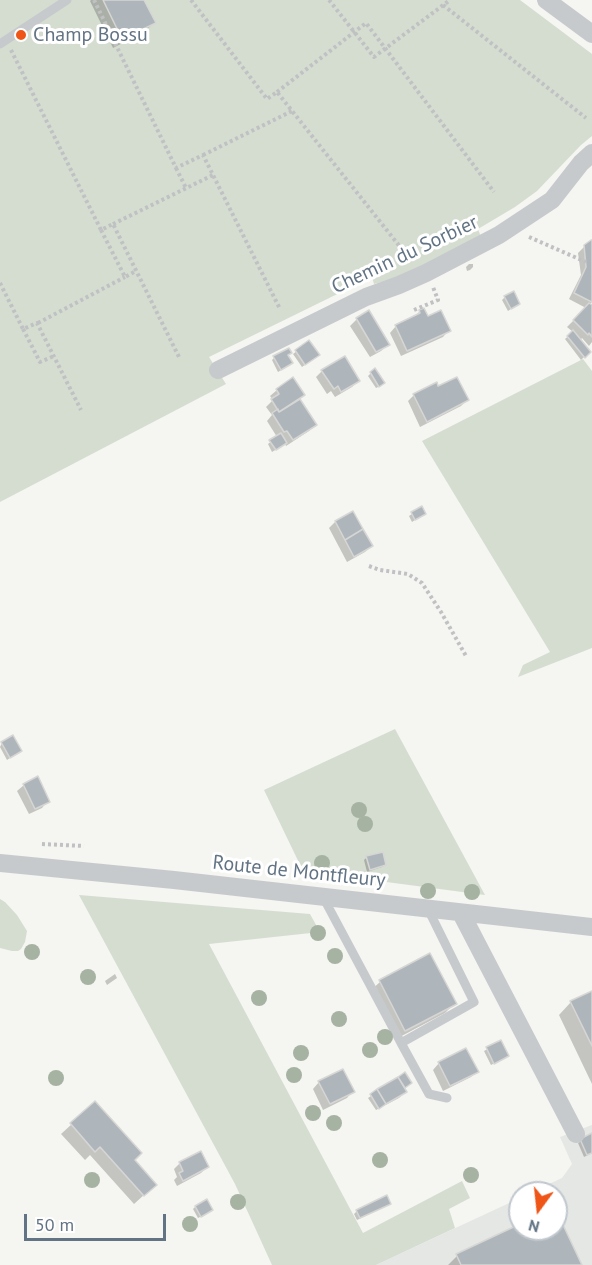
<!DOCTYPE html>
<style>
body{margin:0}
#map{position:relative;width:592px;height:1265px;overflow:hidden;background:#f5f5f1;font-family:"PT Sans",sans-serif}
canvas{display:block}
.north{position:absolute;left:508px;top:1181px;width:60px;height:60px;box-sizing:border-box;background:#fff;border:2px solid #c0c7ce;border-radius:50%;rotate:195deg;font-size:16px;font-weight:700;line-height:24px;text-align:center;color:#627384}
.north::after{content:'';display:block;margin:auto;width:21px;height:27px;background:#ee5517;clip-path:polygon(50% 0,100% 100%,50% 72%,0 100%)}
.scale{position:absolute;left:24px;top:1214px;width:142px;height:27px;box-sizing:border-box;border:3px solid #627384;border-top:0;padding-left:8px;font-size:18px;line-height:21px;white-space:nowrap;color:#627384;-webkit-text-stroke:4px #fff;paint-order:stroke}
</style>
<div id="map">
<canvas width="592" height="1265"></canvas>
<div class="north">N</div>
<div class="scale">50 m</div>
</div>
<script>
const context = document.querySelector('canvas').getContext('2d');
context.lineJoin = 'round';
function fill(path, color) {
  context.fillStyle = color;
  context.fill(path, 'evenodd');
}
function toPath(rows) {
  const path = new Path2D();
  for (const r of rows) {
    path.moveTo(r[0], r[1]);
    for (let i = 2; i < r.length; i += 2) path.lineTo(r[i], r[i + 1]);
  }
  return path;
}
function strokePath(path, color, width, dash) {
  context.strokeStyle = color;
  context.lineWidth = width;
  context.lineCap = dash ? 'butt' : 'round';
  context.setLineDash(dash || []);
  context.stroke(path);
}
function drawText(font, color, halo, rows, align = 'center') {
  context.font = font + ' "PT Sans",sans-serif';
  context.lineWidth = 6;
  context.setLineDash([]);
  context.textBaseline = 'middle';
  context.strokeStyle = halo;
  context.fillStyle = color;
  for (const [text, x, y, turn = 0] of rows) {
    context.save();
    context.translate(x, y);
    context.rotate((+turn || 0) * Math.PI / 180);
    context.textAlign = isNaN(turn) ? turn : align;
    if (halo) context.strokeText(text, 0, 0);
    context.fillText(text, 0, 0);
    context.restore();
  }
}
const built = toPath([
 [592,1125,592,1265,376,1265,520,1198,520,1229,556,1229,556,1193,530,1193,562,1178,572,1164,560,1137]
]);
const green = toPath([
 [0,0,520,0,592,54,592,136,581,145,537,191,515,207,478,229,481,237,399,278,374,284,372,277,209,357,226,384,0,502],
 [583,359,592,371,592,648,518,677,523,665,550,652,422,441],
 [395,729,485,895,303,871,264,790],
 [79,895,310,914,320,932,209,944,363,1233,462,1181,470,1198,449,1209,455,1228,376,1265,272,1265,235,1184],
 [0,899,5,902,17,915,27,931,25,942,21,949,18,951,12,951,0,948]
]);
const shadow = toPath([
 [91,0,143,0,154,23,144,32,113,48,90,1],
 [592,242,592,302,589,305,592,307,592,342,589,346,582,338,580,341,589,352,581,360,565,339,573,332,567,327,586,308,569,299,581,275,578,253,585,246],
 [469,264,473,264,473,267,470,270,467,271,466,267],
 [505,297,518,304,508,311,502,300],
 [420,311,427,318,449,330,443,337,401,356,390,333,396,326,413,318],
 [369,312,388,344,381,351,370,357,350,326,356,320],
 [309,342,315,357,302,367,293,354],
 [287,356,288,366,278,372,272,360,274,358],
 [322,371,358,381,352,387,335,397,331,391,327,394,316,377],
 [371,373,380,386,376,388,368,376],
 [438,388,467,400,461,406,420,427,408,401,414,395],
 [277,390,303,395,299,400,315,425,309,431,286,446,285,444,272,452,268,444,277,437,267,421,272,415,266,407,273,400,270,396],
 [421,508,424,514,412,522,409,516],
 [352,513,371,546,365,552,347,562,329,528,335,522],
 [2,743,20,751,7,760,0,747],
 [24,785,48,801,42,808,29,814,17,791],
 [367,857,385,865,382,867,367,872,364,860],
 [430,955,455,1003,445,1013,396,1039,370,991,380,982],
 [115,974,117,978,107,985,105,981],
 [592,992,592,1084,559,1015,571,1002],
 [501,1042,507,1056,491,1065,484,1051],
 [439,1063,477,1071,471,1077,443,1091,433,1070],
 [405,1074,407,1086,403,1089,405,1092,399,1098,376,1110,368,1098],
 [319,1082,353,1091,347,1098,323,1110,313,1089],
 [95,1103,133,1161,145,1194,134,1204,90,1155,85,1160,61,1134],
 [592,1135,592,1153,584,1157,578,1143],
 [180,1163,207,1167,201,1173,177,1186,174,1180,177,1177,174,1169],
 [386,1206,357,1220,354,1214,357,1211],
 [195,1207,208,1213,198,1218,193,1209],
 [556,1214,580,1265,448,1265,457,1256,520,1226,520,1229,556,1229]
]);
const building = toPath([
 [103,0,144,0,156,23,122,39,103,0],
 [591,240,592,240,592,302,574,293,586,267,584,245,591,240],
 [514,291,520,304,511,309,504,296,514,291],
 [589,303,592,305,592,337,589,333,588,335,573,320,589,303],
 [424,308,428,316,441,310,451,331,407,351,395,325,420,313,419,310,424,308],
 [369,310,390,345,376,352,356,318,369,310],
 [573,330,591,352,585,358,567,336,573,330],
 [309,340,320,355,305,365,295,350,309,340],
 [289,348,292,353,288,355,293,363,281,370,273,356,289,348],
 [345,356,360,381,341,392,338,386,334,389,321,370,345,356],
 [375,368,385,383,379,387,370,372,375,368],
 [293,377,305,395,279,412,271,399,279,394,276,389,293,377],
 [457,377,469,400,427,422,413,394,437,382,438,386,457,377],
 [300,399,317,425,293,440,287,431,284,432,272,413,278,409,279,412,300,399],
 [281,433,287,443,276,450,269,440,281,433],
 [422,506,426,514,415,520,411,512,422,506],
 [353,511,363,529,345,540,335,521,353,511],
 [363,529,373,546,354,557,345,540,363,529],
 [13,735,22,751,10,758,1,742,13,735],
 [38,776,50,802,35,809,23,784,38,776],
 [383,852,386,865,370,870,366,856,383,852],
 [430,953,457,1004,405,1031,379,980,430,953],
 [592,991,592,1046,570,1001,592,991],
 [501,1040,509,1056,494,1064,486,1047,501,1040],
 [466,1048,479,1072,450,1086,438,1062,466,1048],
 [343,1069,355,1092,330,1104,318,1081,343,1069],
 [405,1072,412,1083,405,1088,398,1077,405,1072],
 [398,1077,407,1092,386,1104,377,1089,398,1077],
 [377,1089,386,1104,379,1109,370,1094,377,1089],
 [95,1101,142,1153,135,1160,157,1185,144,1196,100,1147,95,1152,70,1123,95,1101],
 [592,1133,592,1153,587,1155,580,1139,592,1133],
 [201,1151,209,1167,183,1181,179,1173,183,1171,179,1162,201,1151],
 [387,1195,391,1204,360,1218,356,1210,387,1195],
 [207,1199,213,1210,201,1217,195,1206,207,1199],
 [556,1210,582,1265,461,1265,456,1254,520,1224,520,1229,556,1229,556,1210]
]);
const path = toPath([
 [94,0,176,168,203,155,280,309],
 [191,0,267,99,277,92,401,248],
 [329,0,374,57,450,0],
 [443,5,586,118],
 [11,50,101,230,113,224,180,359],
 [277,92,366,23,494,192],
 [203,155,292,111],
 [176,168,186,188],
 [113,224,213,175],
 [101,230,125,277,136,271],
 [529,237,586,262],
 [0,283,23,329,37,323,81,410],
 [414,310,438,300,433,287],
 [38,323,125,277],
 [23,329,40,362,54,356],
 [369,566,380,570,408,574,422,583,441,612,466,656],
 [42,844,84,846]
]);
const lane = toPath([
 [0,44,67,0],
 [323,897,401,1043,474,1002,428,909],
 [401,1043,429,1094,447,1098]
]);
const street = toPath([
 [546,0,592,34],
 [218,370,366,297,399,285,426,273,499,235,552,200,581,163,592,153],
 [0,863,174,880,592,927],
 [461,913,576,1134]
]);
const trees = [
 [359,810],
 [365,824],
 [322,863],
 [428,891],
 [472,892],
 [318,933],
 [32,952],
 [335,956],
 [88,977],
 [259,998],
 [339,1019],
 [385,1037],
 [370,1050],
 [301,1053],
 [294,1075],
 [56,1078],
 [313,1113],
 [334,1123],
 [380,1160],
 [471,1175],
 [92,1180],
 [238,1202],
 [190,1224]
];
const markers = [
 [21,35,6,"#ee5517"]
];
const poiNames = [
 ["Champ Bossu",33,35]
];
const streetNames = [
 ["Chemin du Sorbier",405,255,-25],
 ["Route de Montfleury",299,872,6]
];
fill(built, '#e5e7e4');
fill(green, '#d5ddd1');
fill(shadow, '#0003');
fill(building, '#afb6bb');
strokePath(building, '#d6d6d4', 1.5);
strokePath(path, '#c0c1c3', 4, [3, 3]);
strokePath(lane, '#c7cacd', 9);
strokePath(street, '#c7cacd', 18);
context.fillStyle = '#a6b2a2';
for (const [x, y] of trees) {
  context.beginPath();
  context.arc(x, y, 8, 0, 2 * Math.PI);
  context.fill();
}
for (const [x, y, r, color] of markers) {
  const dot = new Path2D();
  dot.arc(x, y, r, 0, 2 * Math.PI);
  context.fillStyle = color;
  context.fill(dot);
  strokePath(dot, '#fff', 2);
}
drawText('20px', '#627384', '#fff', poiNames, 'left');
drawText('20px', '#627384', '#fff', streetNames);
</script>
